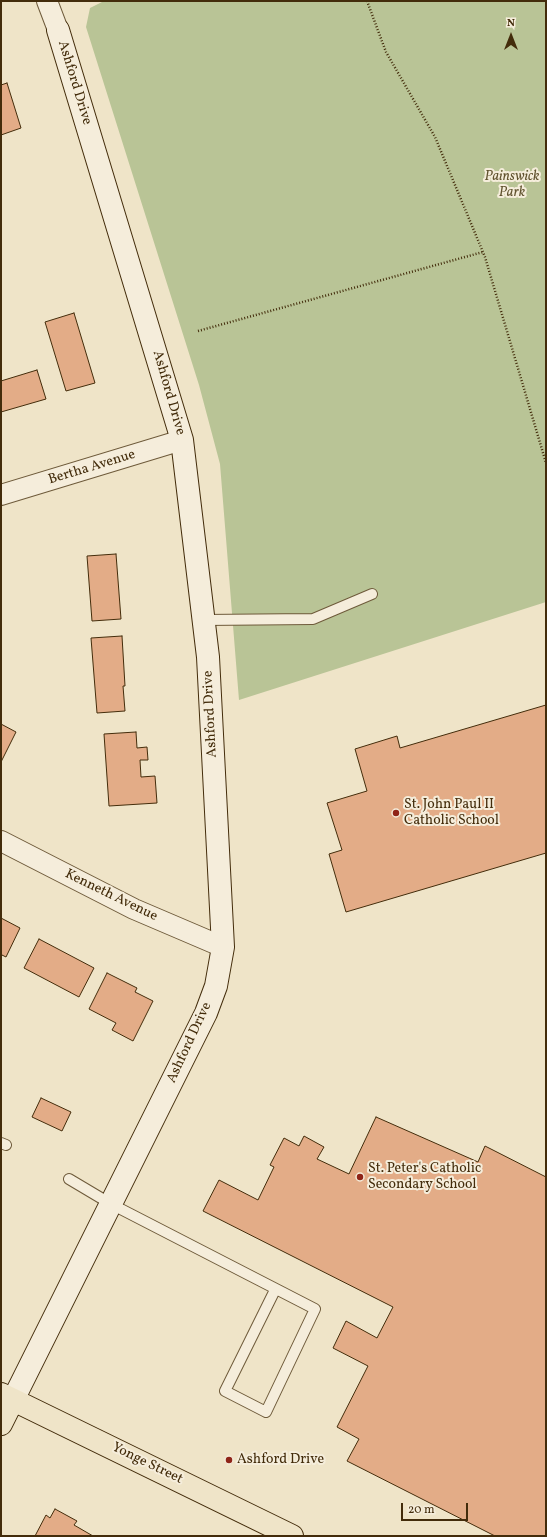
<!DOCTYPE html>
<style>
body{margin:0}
#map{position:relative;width:547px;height:1537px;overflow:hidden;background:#efe4c8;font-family:Vollkorn,serif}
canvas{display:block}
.frame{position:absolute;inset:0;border:2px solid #432c0b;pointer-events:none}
.north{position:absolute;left:491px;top:16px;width:40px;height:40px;-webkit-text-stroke:3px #f5eddb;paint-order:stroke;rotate:0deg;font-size:11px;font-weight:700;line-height:16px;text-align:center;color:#432c0b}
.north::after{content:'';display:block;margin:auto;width:14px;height:18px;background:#432c0b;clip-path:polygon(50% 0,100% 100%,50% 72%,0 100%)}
.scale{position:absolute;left:401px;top:1503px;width:67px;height:18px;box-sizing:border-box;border:2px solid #432c0b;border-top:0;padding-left:5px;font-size:12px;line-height:14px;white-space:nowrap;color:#432c0b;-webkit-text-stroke:3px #f5eddb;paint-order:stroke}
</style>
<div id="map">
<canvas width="547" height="1537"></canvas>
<div class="frame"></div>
<div class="north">N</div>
<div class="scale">20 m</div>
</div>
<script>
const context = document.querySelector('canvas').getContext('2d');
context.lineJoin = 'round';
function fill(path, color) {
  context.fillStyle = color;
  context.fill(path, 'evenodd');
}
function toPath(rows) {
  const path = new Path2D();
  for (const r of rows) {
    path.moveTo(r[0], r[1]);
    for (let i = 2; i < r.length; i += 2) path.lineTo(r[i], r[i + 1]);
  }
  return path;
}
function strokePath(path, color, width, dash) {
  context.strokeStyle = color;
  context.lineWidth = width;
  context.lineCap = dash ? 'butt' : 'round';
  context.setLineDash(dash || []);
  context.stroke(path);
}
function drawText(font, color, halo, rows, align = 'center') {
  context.font = font + ' Vollkorn,serif';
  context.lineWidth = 4;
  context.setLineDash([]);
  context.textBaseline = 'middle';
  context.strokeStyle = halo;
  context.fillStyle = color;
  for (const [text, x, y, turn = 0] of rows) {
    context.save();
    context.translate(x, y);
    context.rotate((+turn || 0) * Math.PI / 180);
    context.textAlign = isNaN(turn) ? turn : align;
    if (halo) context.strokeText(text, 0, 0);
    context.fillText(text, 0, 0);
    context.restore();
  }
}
const green = toPath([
 [104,1,546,1,546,602,239,700,220,464,199,385,86,27,90,8]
]);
const building = toPath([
 [7,83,21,128,1,135,1,85,7,83],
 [74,313,95,383,66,391,45,322,74,313],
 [37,370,46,399,1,412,1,381,37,370],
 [116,554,121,619,92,621,87,556,116,554],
 [122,636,125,686,123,686,125,711,97,713,91,638,122,636],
 [546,705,546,853,346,912,329,854,342,850,327,803,367,791,355,749,397,736,400,748,546,705],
 [1,724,16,732,1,762,1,724],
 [136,732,137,748,147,747,148,760,140,760,141,777,155,776,157,803,109,806,104,734,136,732],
 [1,918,20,928,6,957,2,955,1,957,1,918],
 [39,939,94,968,79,997,24,968,39,939],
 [107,973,137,988,135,992,153,1001,133,1041,112,1030,116,1023,89,1009,107,973],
 [41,1098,71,1112,62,1131,32,1117,41,1098],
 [376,1117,478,1162,485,1146,546,1177,546,1536,495,1536,347,1461,359,1439,337,1427,368,1366,333,1348,346,1321,377,1338,393,1307,203,1211,219,1180,258,1200,274,1167,270,1165,284,1138,299,1146,304,1136,324,1147,317,1159,349,1174,376,1117],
 [55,1509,77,1521,74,1525,93,1536,35,1536,46,1515,50,1518,55,1509]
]);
const path = toPath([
 [367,1,386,52,435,137,485,257,546,463],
 [198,331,483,252]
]);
const service = toPath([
 [203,620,313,619,372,594],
 [1,1143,6,1145],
 [69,1179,111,1204,315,1309,266,1412,225,1391,275,1290]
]);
const minor = toPath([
 [47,1,58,30],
 [1,495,182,440],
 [1,841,134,909,223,947]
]);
const secondary = toPath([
 [13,1400,206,1013,216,986,223,947,208,657,182,440,58,30]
]);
const primary = toPath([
 [1,1394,292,1536],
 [1,1424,13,1400]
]);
const markers = [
 [396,813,4,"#8f2418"],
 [360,1177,4,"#8f2418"],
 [229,1460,4,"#8f2418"]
];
const streetNames = [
 ["Ashford Drive",74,83,73],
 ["Ashford Drive",168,393,74],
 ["Bertha Avenue",92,468,-17],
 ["Ashford Drive",211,714,-93],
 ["Kenneth Avenue",111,896,26],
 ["Ashford Drive",190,1043,-65],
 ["Yonge Street",147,1464,26]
];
const parkNames = [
 ["Painswick",512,177],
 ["Park",512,193]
];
const poiNames = [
 ["St. John Paul II",404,805],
 ["Catholic School",404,821],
 ["St. Peter's Catholic",368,1169],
 ["Secondary School",368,1185],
 ["Ashford Drive",237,1460]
];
fill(green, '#b9c496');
fill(building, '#e3ac87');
strokePath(building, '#432c0b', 1);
strokePath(service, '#6e5a3a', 12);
strokePath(minor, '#6e5a3a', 22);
strokePath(secondary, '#432c0b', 24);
strokePath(primary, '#432c0b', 24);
strokePath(path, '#432c0b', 2.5, [1, 2]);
strokePath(service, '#f5eddb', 10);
strokePath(minor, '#f5eddb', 20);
strokePath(secondary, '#f5eddb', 22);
strokePath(primary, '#efe4c8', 22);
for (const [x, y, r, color] of markers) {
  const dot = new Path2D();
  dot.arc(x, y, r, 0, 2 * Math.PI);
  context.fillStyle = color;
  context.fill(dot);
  strokePath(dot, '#f5eddb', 1.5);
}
drawText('14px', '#432c0b', '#f5eddb', streetNames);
drawText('italic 14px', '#60522e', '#f5eddb', parkNames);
drawText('14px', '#432c0b', '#f5eddb', poiNames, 'left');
</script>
